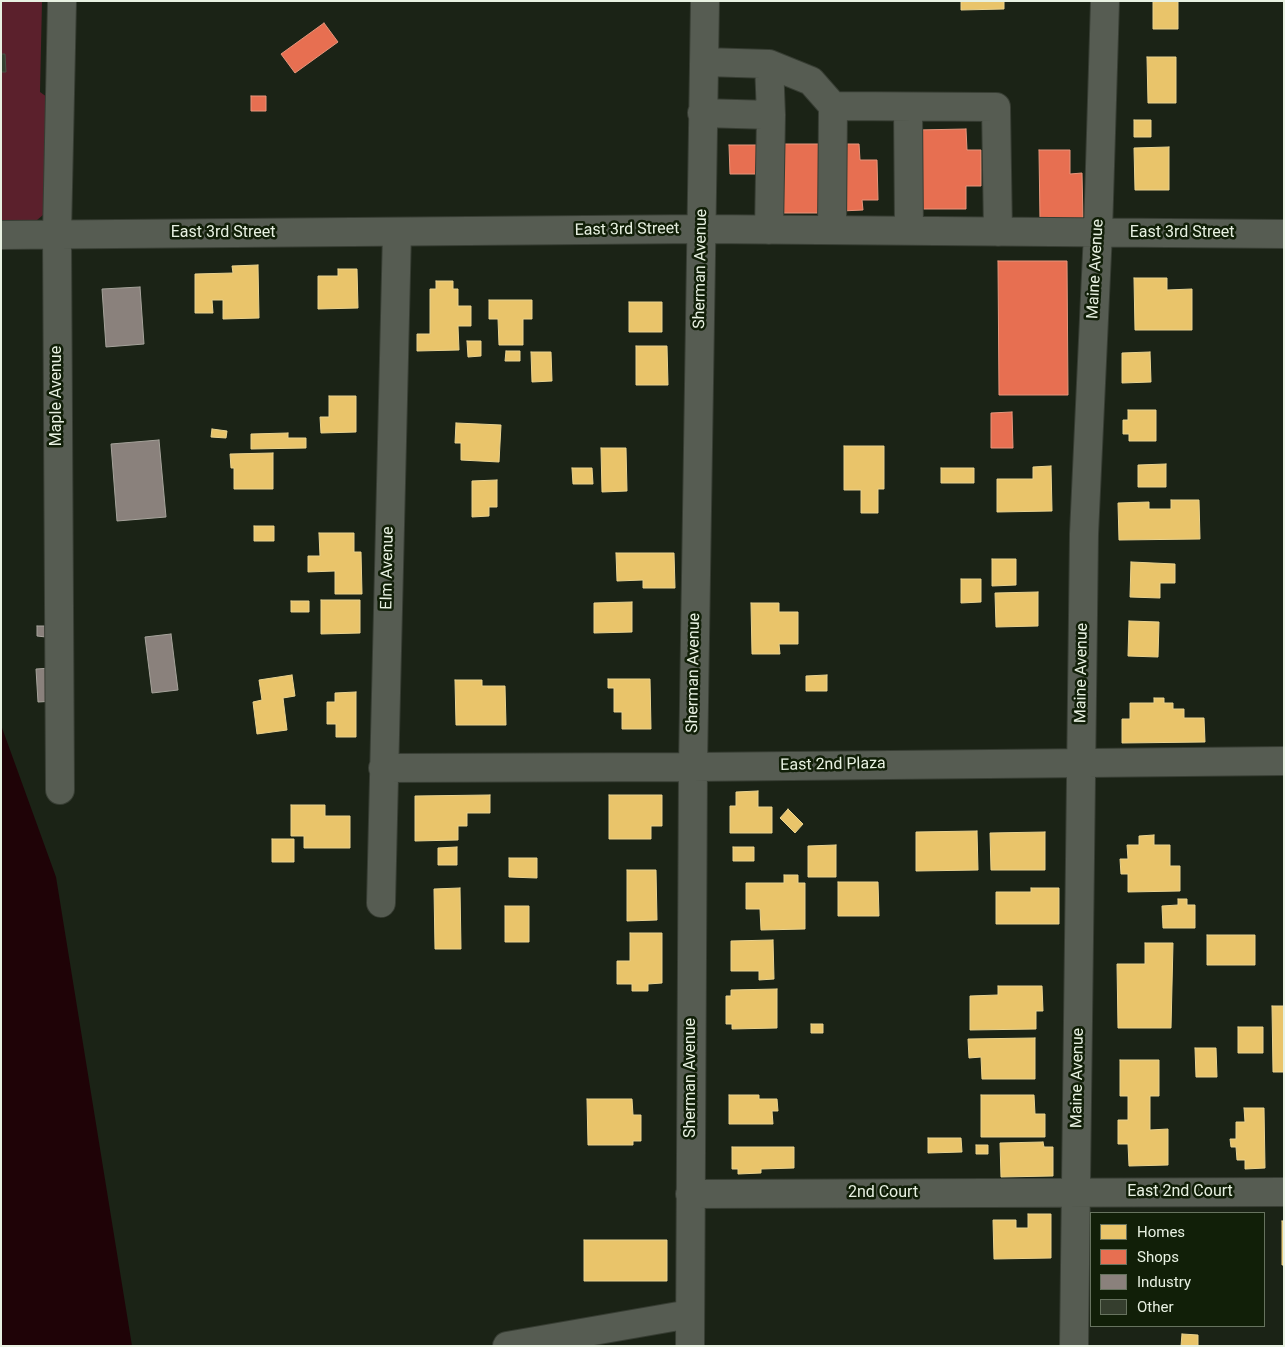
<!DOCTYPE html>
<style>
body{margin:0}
#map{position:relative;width:1285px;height:1347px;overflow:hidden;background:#1b2316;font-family:Roboto,sans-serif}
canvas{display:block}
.frame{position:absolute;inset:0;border:2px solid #e8f1e2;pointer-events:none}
.legend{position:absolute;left:1090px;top:1212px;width:175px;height:115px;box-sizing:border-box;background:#111f08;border:1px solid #67735f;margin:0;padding:6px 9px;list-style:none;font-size:15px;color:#e8f1e2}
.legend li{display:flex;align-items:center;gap:10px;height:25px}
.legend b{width:25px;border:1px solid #67735f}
</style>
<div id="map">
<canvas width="1285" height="1347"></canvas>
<div class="frame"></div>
<ul class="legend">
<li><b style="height:14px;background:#e9c46a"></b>Homes</li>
<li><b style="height:14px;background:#e76f51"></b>Shops</li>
<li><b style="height:14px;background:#8a817c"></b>Industry</li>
<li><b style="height:14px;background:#353e2e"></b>Other</li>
</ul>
</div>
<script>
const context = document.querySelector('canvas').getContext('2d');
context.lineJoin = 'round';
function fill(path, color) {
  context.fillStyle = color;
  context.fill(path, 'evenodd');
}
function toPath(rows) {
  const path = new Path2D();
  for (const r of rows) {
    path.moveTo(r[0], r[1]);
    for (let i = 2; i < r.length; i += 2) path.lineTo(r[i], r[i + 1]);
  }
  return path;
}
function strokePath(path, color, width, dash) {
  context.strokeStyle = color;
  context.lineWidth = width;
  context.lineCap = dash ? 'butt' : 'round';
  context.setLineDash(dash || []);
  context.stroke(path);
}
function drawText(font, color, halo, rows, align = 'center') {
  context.font = font + ' Roboto,sans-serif';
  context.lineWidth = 5;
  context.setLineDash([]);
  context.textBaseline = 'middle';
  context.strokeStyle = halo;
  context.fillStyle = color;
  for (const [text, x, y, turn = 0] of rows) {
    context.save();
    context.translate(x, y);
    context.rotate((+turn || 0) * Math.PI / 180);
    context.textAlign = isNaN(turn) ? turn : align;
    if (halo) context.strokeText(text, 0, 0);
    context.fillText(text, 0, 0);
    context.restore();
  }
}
const green = toPath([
 [1,1,42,1,40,92,47,97,47,201,43,215,37,220,1,224]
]);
const water = toPath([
 [1,725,56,877,132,1346,1,1346]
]);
const homes = toPath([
 [961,1,1004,1,1004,9,961,10,961,1],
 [1153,1,1178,1,1178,29,1153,29,1153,1],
 [1147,57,1176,57,1176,103,1148,103,1147,57],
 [1134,120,1151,120,1151,137,1134,137,1134,120],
 [1169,147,1169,190,1135,190,1134,148,1169,147],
 [258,265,259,318,223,319,223,300,212,300,213,313,195,313,195,274,233,273,232,266,258,265],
 [338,269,357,269,358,308,318,309,318,276,338,276,338,269],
 [1134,278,1167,278,1167,290,1192,289,1192,330,1135,330,1134,278],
 [436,281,453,281,453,289,458,289,458,306,471,306,471,326,458,326,459,350,417,351,417,334,430,334,430,289,436,289,436,281],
 [489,300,532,300,532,319,523,319,523,345,499,345,498,319,489,319,489,300],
 [629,302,662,302,662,332,629,332,629,302],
 [467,341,481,341,481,356,468,357,467,341],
 [636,346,667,346,668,385,636,385,636,346],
 [506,351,520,351,520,361,505,361,506,351],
 [531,352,551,352,552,381,532,382,531,352],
 [1150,352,1151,382,1122,383,1122,353,1150,352],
 [329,396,356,396,356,432,321,433,320,417,329,417,329,396],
 [1128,410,1156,410,1156,441,1129,441,1129,434,1123,434,1123,420,1128,420,1128,410],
 [456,423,501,425,499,462,461,460,461,443,455,443,456,423],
 [212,429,227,431,226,438,211,437,212,429],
 [288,433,288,438,306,438,306,448,251,449,251,434,288,433],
 [844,446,884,446,884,489,878,489,878,513,861,513,861,490,844,490,844,446],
 [601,448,626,448,627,491,602,492,601,448],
 [273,453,273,489,234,489,234,468,231,468,230,454,273,453],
 [1166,464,1166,487,1138,487,1138,465,1166,464],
 [1051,466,1052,511,997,512,997,479,1033,479,1033,467,1051,466],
 [572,468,592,468,593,484,573,484,572,468],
 [941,468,974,468,974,483,941,483,941,468],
 [497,480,497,507,489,507,489,516,472,517,472,481,497,480],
 [1171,500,1199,500,1200,539,1119,540,1118,503,1149,502,1149,509,1171,509,1171,500],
 [254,526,274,526,274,541,254,541,254,526],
 [319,533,354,533,354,552,361,552,362,594,335,594,335,571,308,572,308,556,320,556,319,533],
 [616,553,674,553,675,588,643,588,643,580,617,581,616,553],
 [992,559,1016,559,1016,585,992,586,992,559],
 [1131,562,1175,564,1175,583,1160,583,1160,598,1130,597,1131,562],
 [961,579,981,579,981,602,961,603,961,579],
 [1038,592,1038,626,996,627,995,593,1038,592],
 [321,600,360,600,360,633,321,634,321,600],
 [291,601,309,601,309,612,291,612,291,601],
 [632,602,632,632,594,633,594,603,632,602],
 [751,603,779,603,779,612,798,612,798,644,779,644,780,654,752,654,751,603],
 [1129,621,1159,622,1158,657,1128,656,1129,621],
 [292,675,295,696,283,698,287,730,257,734,253,702,262,700,259,680,292,675],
 [827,675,827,691,806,691,806,676,827,675],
 [608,679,650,679,651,729,622,729,622,712,614,712,614,688,608,688,608,679],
 [455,680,482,680,482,686,505,686,506,725,456,725,455,680],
 [356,692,356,737,336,737,336,724,327,724,327,702,335,702,335,693,356,692],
 [1154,698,1164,698,1164,703,1173,703,1173,709,1184,709,1184,718,1204,718,1205,742,1122,743,1122,719,1130,719,1130,703,1154,703,1154,698],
 [758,791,758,807,772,807,772,833,730,833,730,806,736,806,736,792,758,791],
 [490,795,490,813,467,813,467,826,458,826,458,840,415,841,415,796,490,795],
 [609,795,662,795,662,826,651,826,651,839,609,839,609,795],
 [291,805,325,805,325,816,350,816,350,848,304,848,304,836,291,836,291,805],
 [788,809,803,824,795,833,780,818,788,809],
 [977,831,978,870,916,871,916,832,977,831],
 [1045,832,1045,870,991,870,990,833,1045,832],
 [1154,835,1154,845,1170,845,1170,866,1180,866,1180,891,1128,892,1128,874,1121,874,1120,859,1128,859,1127,845,1139,845,1139,836,1154,835],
 [272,839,294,839,294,862,272,862,272,839],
 [836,845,836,877,808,877,808,846,836,845],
 [457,847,457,865,438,865,438,848,457,847],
 [733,847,754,847,754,861,733,861,733,847],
 [509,858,537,858,537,878,509,877,509,858],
 [627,870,656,870,657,920,627,921,627,870],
 [784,875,798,875,798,883,805,883,805,929,761,930,760,909,746,909,746,883,784,883,784,875],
 [838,882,878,882,879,916,838,916,838,882],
 [460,888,461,949,435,949,434,889,460,888],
 [1031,888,1059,888,1059,924,996,924,996,892,1031,892,1031,888],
 [1178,899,1187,899,1187,905,1195,905,1195,928,1163,928,1162,906,1178,905,1178,899],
 [505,906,529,906,529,942,505,942,505,906],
 [630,933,662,933,662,983,648,984,648,991,632,991,632,984,617,984,617,961,630,961,630,933],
 [1207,935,1255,935,1255,965,1207,965,1207,935],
 [773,940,774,979,759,980,759,971,731,971,731,941,773,940],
 [1145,943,1173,943,1171,1028,1118,1028,1117,964,1145,964,1145,943],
 [998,986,1042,986,1043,1011,1036,1011,1036,1029,970,1030,970,996,998,995,998,986],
 [777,989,777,1028,732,1029,732,1024,726,1024,726,996,731,996,731,990,777,989],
 [1272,1006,1284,1006,1284,1072,1273,1072,1272,1006],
 [811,1024,823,1024,823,1033,811,1033,811,1024],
 [1238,1027,1263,1027,1263,1053,1238,1053,1238,1027],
 [1035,1038,1035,1079,982,1079,981,1057,969,1058,968,1039,1035,1038],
 [1195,1048,1216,1048,1217,1077,1196,1077,1195,1048],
 [1120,1060,1159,1060,1159,1096,1150,1096,1150,1130,1168,1129,1168,1165,1129,1166,1128,1144,1118,1144,1118,1120,1128,1120,1128,1096,1120,1096,1120,1060],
 [729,1095,759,1095,759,1099,777,1099,778,1111,772,1111,773,1124,729,1124,729,1095],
 [981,1095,1034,1095,1035,1114,1045,1114,1045,1137,981,1137,981,1095],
 [587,1099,632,1099,633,1115,641,1115,641,1141,633,1141,633,1145,588,1145,587,1099],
 [1244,1108,1264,1108,1265,1168,1245,1169,1245,1160,1237,1160,1236,1147,1231,1147,1230,1139,1236,1139,1236,1122,1245,1122,1244,1108],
 [928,1138,961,1138,962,1152,928,1153,928,1138],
 [1043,1142,1044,1147,1053,1147,1053,1176,1001,1177,1000,1143,1043,1142],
 [976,1145,988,1145,988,1154,976,1154,976,1145],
 [732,1147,794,1147,794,1168,761,1169,761,1173,738,1174,738,1169,732,1169,732,1147],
 [1028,1214,1051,1214,1051,1258,994,1259,993,1220,1016,1220,1016,1228,1028,1228,1028,1214],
 [1282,1221,1284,1221,1284,1265,1282,1265,1282,1221],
 [584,1240,667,1240,667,1281,584,1281,584,1240],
 [1182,1334,1198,1335,1198,1346,1181,1346,1182,1334]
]);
const shops = toPath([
 [324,23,338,42,295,73,281,54,324,23],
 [251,96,266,96,266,111,251,111,251,96],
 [966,129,967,150,981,150,981,186,966,186,966,209,917,209,917,130,966,129],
 [781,144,822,144,822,213,781,213,781,144],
 [840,144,859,144,860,160,877,160,878,200,862,200,863,210,841,211,840,144],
 [729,145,761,145,761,174,730,174,729,145],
 [1039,150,1070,150,1070,174,1082,173,1083,219,1040,220,1039,150],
 [998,261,1067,261,1068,395,999,395,998,261],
 [1012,412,1013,448,991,448,991,413,1012,412]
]);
const industry = toPath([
 [140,287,144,344,106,347,102,289,140,287],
 [159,440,166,517,117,521,111,444,159,440],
 [37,626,47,626,46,637,37,636,37,626],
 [171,634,178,690,152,693,145,637,171,634],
 [53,668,56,701,38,702,36,669,53,668]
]);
const building = toPath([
 [1,54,5,54,6,72,1,72,1,54]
]);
const minor = toPath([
 [705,62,769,64,811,81,833,106,996,107,998,232],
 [769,64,771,115],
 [908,107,909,231],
 [702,113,771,115,769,230],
 [832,230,833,106],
 [1,235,702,229,1284,234],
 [383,768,693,767,1284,761],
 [60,790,57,234,62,1],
 [381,903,397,232],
 [690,1194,1284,1192],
 [507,1346,690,1314],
 [690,1346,693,767,705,1],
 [1074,1346,1084,534,1098,232,1105,1]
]);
const streetNames = [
 ["East 3rd Street",627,230,-1],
 ["East 3rd Street",223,233],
 ["East 3rd Street",1182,233],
 ["Sherman Avenue",701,269,-89],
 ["Maine Avenue",1096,269,-87],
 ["Maple Avenue",57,396,-90],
 ["Elm Avenue",388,568,-89],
 ["Sherman Avenue",694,673,-89],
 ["Maine Avenue",1082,673,-89],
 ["East 2nd Plaza",833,765,-1],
 ["Sherman Avenue",691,1078,-90],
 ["Maine Avenue",1078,1078,-89],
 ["East 2nd Court",1180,1192],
 ["2nd Court",883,1193]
];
fill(green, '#5b202c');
fill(water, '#1f0307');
fill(homes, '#e9c46a');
strokePath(homes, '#e9d28e', 1);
fill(shops, '#e76f51');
strokePath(shops, '#e7967c', 1);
fill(industry, '#8a817c');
strokePath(industry, '#a6a39b', 1);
fill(building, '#353e2e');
strokePath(building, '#484f44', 1);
strokePath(minor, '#373d33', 30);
strokePath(minor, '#565c52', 28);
drawText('16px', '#e8f1e2', '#111f08', streetNames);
</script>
